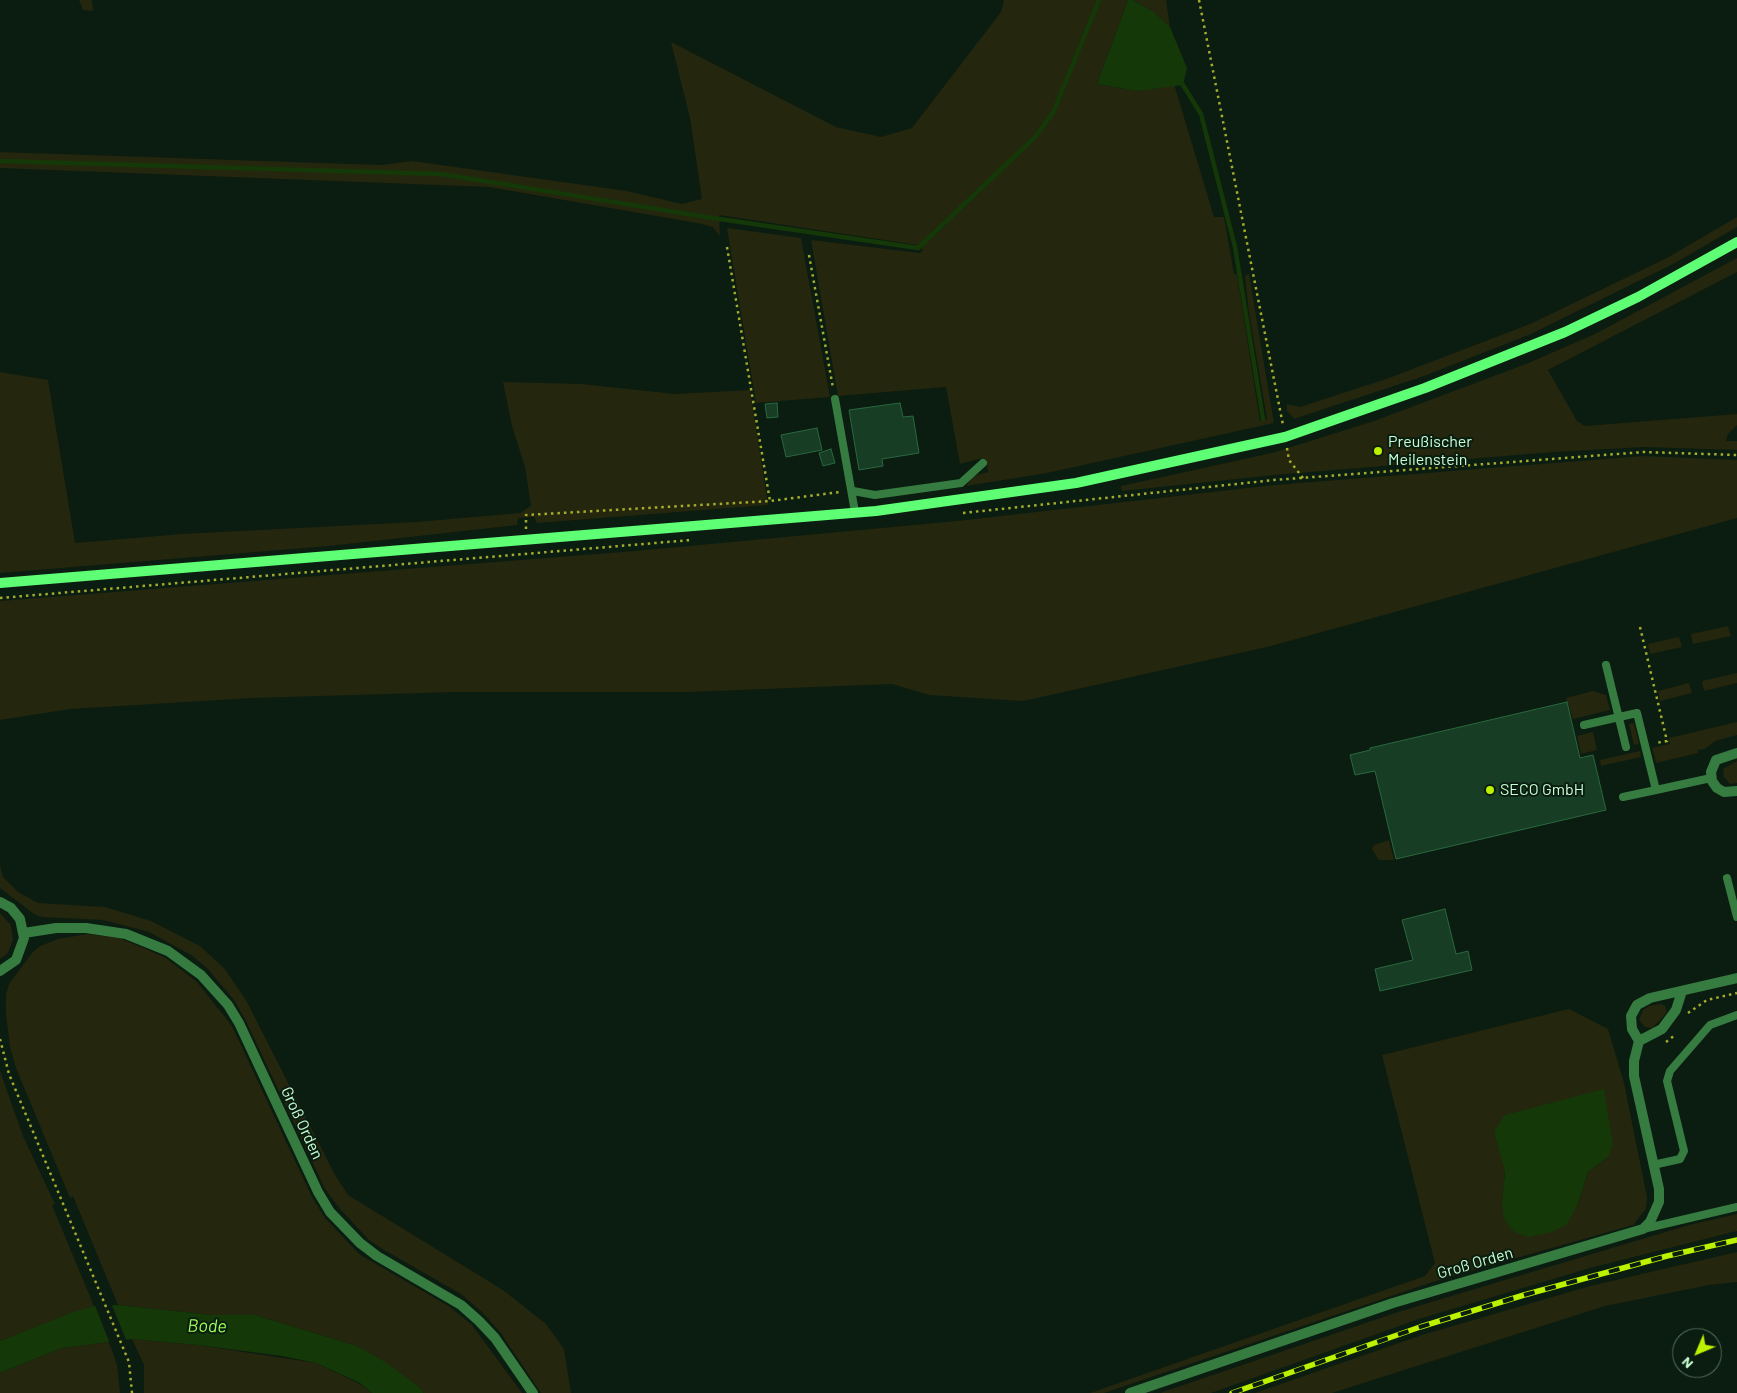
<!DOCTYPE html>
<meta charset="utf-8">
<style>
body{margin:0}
#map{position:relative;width:1737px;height:1393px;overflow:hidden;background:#0b1c10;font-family:Barlow,sans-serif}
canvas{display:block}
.north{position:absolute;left:1672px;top:1328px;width:50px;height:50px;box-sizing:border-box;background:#0b1c10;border:1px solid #56775e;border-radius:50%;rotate:225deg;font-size:14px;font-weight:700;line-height:20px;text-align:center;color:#c7ffd4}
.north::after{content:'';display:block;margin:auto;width:18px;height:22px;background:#bcf200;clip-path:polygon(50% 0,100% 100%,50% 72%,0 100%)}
</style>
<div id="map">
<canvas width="1737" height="1393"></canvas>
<div class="north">N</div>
</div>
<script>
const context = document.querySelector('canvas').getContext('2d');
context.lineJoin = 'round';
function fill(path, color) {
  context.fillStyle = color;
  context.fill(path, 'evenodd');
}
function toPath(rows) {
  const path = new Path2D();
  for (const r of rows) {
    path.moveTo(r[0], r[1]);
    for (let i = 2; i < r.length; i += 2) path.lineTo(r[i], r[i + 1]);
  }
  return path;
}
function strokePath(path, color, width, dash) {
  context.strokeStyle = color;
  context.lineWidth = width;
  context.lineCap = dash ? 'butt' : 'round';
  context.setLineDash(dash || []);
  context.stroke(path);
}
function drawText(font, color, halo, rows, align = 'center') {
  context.font = font + ' Barlow,sans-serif';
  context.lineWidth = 4;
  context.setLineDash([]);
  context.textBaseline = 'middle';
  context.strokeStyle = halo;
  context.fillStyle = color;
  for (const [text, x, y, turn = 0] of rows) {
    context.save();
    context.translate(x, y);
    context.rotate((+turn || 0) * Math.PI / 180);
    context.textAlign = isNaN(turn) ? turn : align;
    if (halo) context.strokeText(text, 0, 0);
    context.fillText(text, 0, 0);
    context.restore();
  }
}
const green = toPath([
 [79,0,92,0,93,11,83,10],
 [1004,0,1128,0,1097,84,1137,91,1174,84,1214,217,1224,217,1234,274,1237,274,1260,421,1267,419,1249,313,1245,276,1249,274,1274,423,1047,473,966,486,973,476,988,472,987,463,982,458,960,464,946,387,838,396,811,240,920,253,923,250,917,245,719,215,720,236,713,227,697,223,489,187,0,168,0,152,381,165,412,161,627,191,682,204,702,199,690,118,671,42,836,127,881,137,912,128,1001,12],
 [1133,0,1166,0,1170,27,1154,12],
 [1737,217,1737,227,1675,263,1531,334,1424,376,1294,419,1287,411,1287,404,1300,407,1389,378,1530,324,1667,258],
 [727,228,801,238,830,397,756,403],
 [1737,258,1737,272,1548,370,1577,421,1585,426,1737,414,1737,425,1728,434,1726,441,1737,441,1737,450,1644,447,1554,452,1274,475,1122,491,1121,486,1272,453,1374,421,1526,364,1595,334],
 [0,372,48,380,75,543,182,534,416,522,520,513,531,506,525,467,512,426,503,382,581,384,675,394,750,390,768,505,537,523,534,517,518,518,517,525,329,546,0,573],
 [1643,456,1737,460,1737,518,1271,646,1023,701,929,695,892,684,688,692,456,692,252,698,70,709,0,720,0,601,635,551,957,521,1274,485],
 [1728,626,1731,636,1693,644,1691,634],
 [1679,637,1682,647,1650,654,1648,644],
 [1737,673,1737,683,1704,691,1702,681],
 [1689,683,1692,693,1660,701,1658,691],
 [1593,691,1606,695,1610,710,1573,719,1566,698],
 [1737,722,1737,735,1715,741,1705,749,1698,750,1698,753,1656,763,1652,748,1670,744,1669,738],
 [1634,723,1639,744,1634,745,1629,724],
 [1593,732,1597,750,1581,754,1577,736],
 [1640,751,1641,757,1601,766,1600,760],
 [1737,761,1737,783,1730,784,1724,777,1723,769],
 [1389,840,1394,860,1379,860,1372,849,1374,845],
 [0,865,3,877,18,892,38,903,105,907,151,921,200,946,224,968,246,1000,335,1175,348,1195,503,1290,546,1324,564,1349,571,1393,541,1393,500,1332,483,1313,461,1294,384,1250,369,1240,340,1209,325,1189,245,1019,234,1000,207,968,191,955,149,932,103,920,42,917,34,914,0,888],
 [0,913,11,925,13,940,8,953,0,959],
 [87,934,119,938,146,949,166,958,197,982,232,1026,312,1197,325,1218,359,1254,450,1307,472,1325,522,1393,424,1393,418,1386,357,1346,255,1315,212,1315,118,1305,73,1196,70,1198,16,1068,10,1047,6,1014,6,994,9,984,32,953,40,946,58,939],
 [1661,1004,1665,1006,1667,1012,1663,1017,1652,1028,1645,1027,1639,1020,1643,1010,1649,1006],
 [1569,1009,1608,1029,1624,1083,1647,1197,1646,1209,1633,1225,1439,1280,1104,1393,1090,1393,1425,1276,1435,1263,1382,1055],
 [1608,1157,1588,1172,1577,1206,1502,1203,1505,1172],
 [0,1071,23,1136,55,1204,52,1205,94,1306,0,1341],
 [1737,1214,1737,1231,1590,1268,1419,1319,1211,1393,1160,1393,1398,1312,1689,1225],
 [1737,1252,1737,1282,1709,1285,1605,1306,1332,1393,1255,1393,1422,1335,1590,1286],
 [132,1339,198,1345,316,1363,360,1384,372,1393,144,1393,144,1365],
 [109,1342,117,1365,120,1393,0,1393,0,1373,62,1348]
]);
const water = toPath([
 [1128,0,1133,0,1154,12,1170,27,1187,68,1183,85,1137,91,1097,84],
 [1604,1089,1613,1145,1608,1157,1588,1172,1577,1206,1567,1224,1552,1232,1528,1237,1514,1232,1504,1219,1502,1203,1505,1172,1494,1131,1505,1115],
 [118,1305,212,1315,255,1315,357,1346,385,1362,418,1386,424,1393,372,1393,360,1383,316,1363,282,1356,198,1345,132,1339,62,1348,0,1373,0,1341,76,1311,94,1306]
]);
const pier = toPath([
 [94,1303,111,1303,127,1342,110,1344]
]);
const stream = toPath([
 [1183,85,1201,114,1235,247,1263,419],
 [0,161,441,174,706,217,918,248,1034,138,1053,113,1099,0]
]);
const building = toPath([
 [777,403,778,417,767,418,765,404,777,403],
 [900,403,903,417,913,416,919,453,882,459,883,466,859,470,849,410,900,403],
 [817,428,822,450,786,457,781,435,817,428],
 [831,449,835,463,823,466,819,453,831,449],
 [1567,702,1580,758,1593,755,1606,810,1396,859,1375,771,1355,775,1350,755,1370,750,1370,748,1567,702],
 [1445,909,1456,954,1468,951,1472,970,1380,991,1375,969,1413,960,1402,920,1445,909]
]);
const path = toPath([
 [1199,0,1283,425],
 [727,247,770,501],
 [809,255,833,388],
 [1287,448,1289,460,1303,478],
 [963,513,1274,480,1644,452,1737,455],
 [526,529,526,515,770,501,840,492],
 [0,598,691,540],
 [1640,627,1667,741,1656,743],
 [1688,1013,1707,1000,1737,993],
 [0,1039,9,1074,129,1362,132,1393],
 [1666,1042,1675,1035]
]);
const lane = toPath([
 [835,399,855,512],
 [853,491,875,495,961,483,983,463],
 [1606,665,1626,747],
 [1584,725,1637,713,1656,790,1711,778],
 [1623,797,1656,790],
 [1727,878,1737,917],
 [1653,1165,1680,1159,1684,1151,1667,1081,1670,1071,1710,1025,1737,1015],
 [1643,1229,1737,1207]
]);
const street = toPath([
 [1737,753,1716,760,1711,772,1712,781,1717,788,1724,792,1737,791],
 [0,902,11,908,20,919,24,938,16,960,0,971],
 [24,933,56,928,86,928,126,934,168,951,201,975,228,1005,239,1023,318,1192,330,1212,360,1243,377,1256,461,1305,479,1321,495,1338,533,1393],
 [1639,1041,1632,1029,1631,1016,1637,1005,1650,998,1737,978],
 [1639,1041,1662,1029,1676,1010,1682,991],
 [1130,1393,1393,1303,1643,1229,1650,1222,1659,1202,1659,1189,1634,1076,1634,1061,1639,1041]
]);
const secondary = toPath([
 [0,583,876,511,1076,483,1285,437,1425,388,1565,332,1638,297,1737,242]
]);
const rail = toPath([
 [1232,1393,1420,1327,1524,1295,1667,1256,1737,1240]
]);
const markers = [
 [1378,451,5,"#bcf200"],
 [1490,790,5,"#bcf200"]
];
const poiNames = [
 ["Preußischer",1388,442],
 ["Meilenstein",1388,460],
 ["SECO GmbH",1500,790]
];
const streetNames = [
 ["Groß Orden",302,1123,65],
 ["Groß Orden",1475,1263,-16]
];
const waterNames = [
 ["Bode",207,1326,1]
];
fill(green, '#24260e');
fill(water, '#143808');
fill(pier, '#0b1c10');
strokePath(stream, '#143808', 4.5);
fill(building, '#173d24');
strokePath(building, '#29693e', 1);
strokePath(path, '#a5ad2c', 2.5, [2.5, 4]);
strokePath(lane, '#367c41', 8);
strokePath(street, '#367c41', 10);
strokePath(secondary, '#5eff75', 10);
strokePath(rail, '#bcf200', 5.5);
strokePath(rail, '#0b1c10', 4, [11]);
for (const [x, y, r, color] of markers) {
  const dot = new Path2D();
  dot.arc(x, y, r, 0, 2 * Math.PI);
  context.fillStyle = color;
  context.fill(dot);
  strokePath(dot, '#0b1c10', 2);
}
drawText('16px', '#c7ffd4', '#0b1c10', poiNames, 'left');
drawText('16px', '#c7ffd4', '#0b1c10', streetNames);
drawText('italic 18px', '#9bff55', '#0b1c10', waterNames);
</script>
